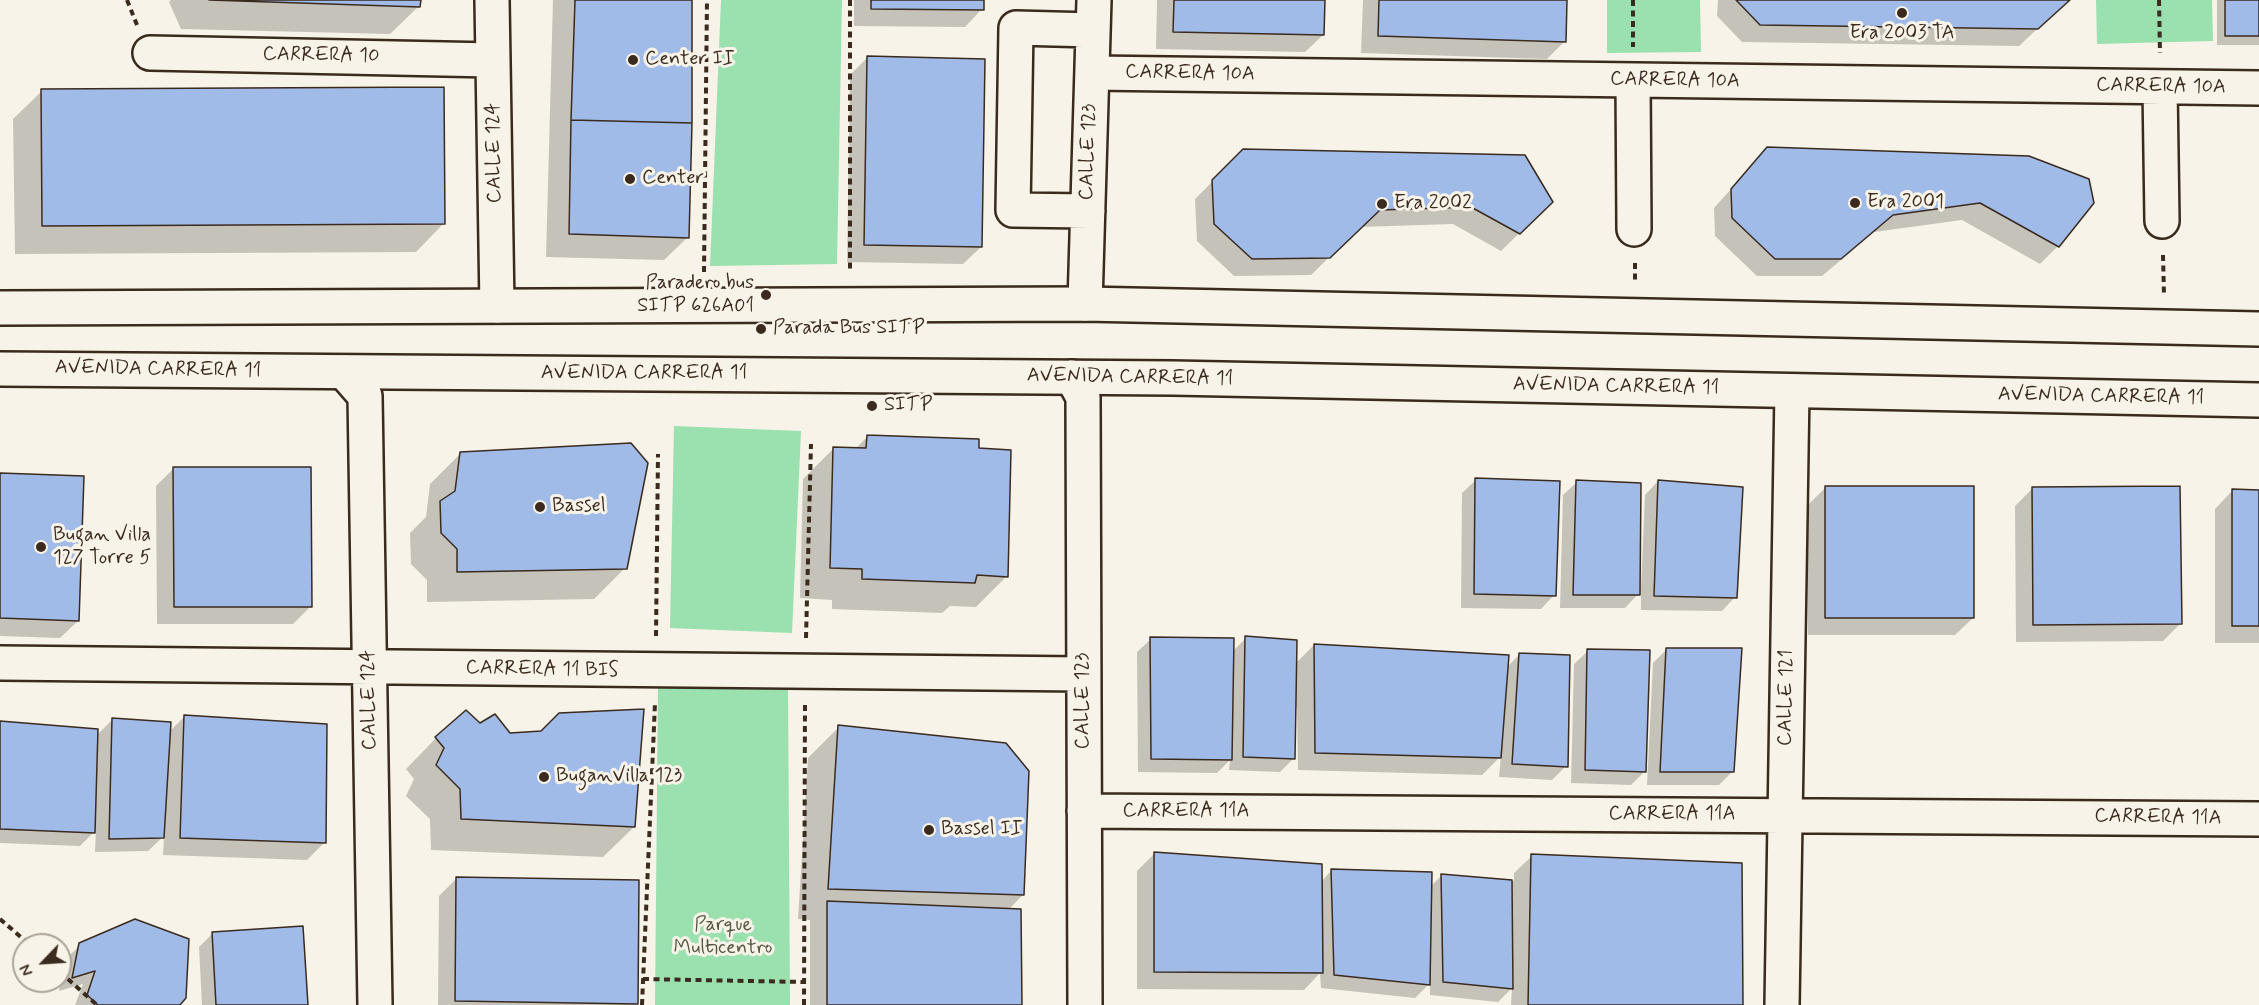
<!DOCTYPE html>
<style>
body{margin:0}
#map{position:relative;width:2259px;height:1005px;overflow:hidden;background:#f7f3e8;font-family:Mynerve,sans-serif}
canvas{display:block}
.north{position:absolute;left:12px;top:933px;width:60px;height:60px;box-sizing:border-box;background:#f7f3e8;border:2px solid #aca397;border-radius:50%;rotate:245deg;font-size:16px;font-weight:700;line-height:24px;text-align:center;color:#3b2a1e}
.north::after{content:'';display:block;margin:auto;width:21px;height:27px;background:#3b2a1e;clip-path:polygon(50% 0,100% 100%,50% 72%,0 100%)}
</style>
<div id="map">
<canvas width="2259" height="1005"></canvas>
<div class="north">N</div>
</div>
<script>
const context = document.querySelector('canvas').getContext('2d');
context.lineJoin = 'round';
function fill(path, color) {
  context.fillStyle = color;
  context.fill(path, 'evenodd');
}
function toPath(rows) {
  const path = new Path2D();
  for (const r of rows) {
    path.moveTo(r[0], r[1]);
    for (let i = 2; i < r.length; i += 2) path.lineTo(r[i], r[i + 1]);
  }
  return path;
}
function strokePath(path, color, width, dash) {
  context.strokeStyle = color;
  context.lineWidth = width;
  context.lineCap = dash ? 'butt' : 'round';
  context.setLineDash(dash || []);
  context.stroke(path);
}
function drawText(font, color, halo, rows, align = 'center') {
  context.font = font + ' Mynerve,sans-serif';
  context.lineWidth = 6;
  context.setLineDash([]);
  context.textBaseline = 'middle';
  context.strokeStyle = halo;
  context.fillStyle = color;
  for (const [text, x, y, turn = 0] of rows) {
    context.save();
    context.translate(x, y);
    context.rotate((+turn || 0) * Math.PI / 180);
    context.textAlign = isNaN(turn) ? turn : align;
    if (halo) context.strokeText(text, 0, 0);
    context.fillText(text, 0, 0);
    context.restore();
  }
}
const green = toPath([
 [721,0,842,0,837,264,710,266],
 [1607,0,1700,0,1701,52,1607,53],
 [2096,0,2212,0,2213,41,2097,44],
 [674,426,801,431,792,633,670,628],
 [658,683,788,685,790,1005,655,1005]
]);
const shadow = toPath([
 [171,0,420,0,419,6,390,34,181,29,169,2],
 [553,0,691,0,688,237,664,260,546,257],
 [854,0,982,0,982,9,965,27,854,26],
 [1157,0,1323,0,1323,35,1305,52,1156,49],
 [1363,0,1566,0,1565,41,1547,59,1361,53],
 [1718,0,2068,0,2019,46,1742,42,1717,16],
 [2217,0,2259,0,2259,45,2217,45],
 [867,58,981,247,963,264,847,262,850,75],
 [42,91,444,223,416,252,15,254,13,119],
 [1768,148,2029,158,2058,246,2040,264,1962,220,1874,232,1822,276,1757,276,1715,236,1714,208],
 [1244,150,1551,202,1501,251,1453,224,1360,227,1311,275,1234,276,1197,241,1195,199],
 [867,437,977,450,1007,576,976,607,950,606,942,613,832,609,832,600,800,598,803,479,834,448,855,449],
 [461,453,625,568,594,599,427,602,427,580,411,564,410,533,426,517,430,484],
 [173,469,311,606,293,624,157,624,156,486],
 [0,474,78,621,60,638,0,636],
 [1476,480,1554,595,1541,609,1461,608,1462,493],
 [1658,481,1735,597,1722,611,1641,610,1641,591,1625,608,1560,608,1563,495,1577,482,1639,590,1641,590,1645,495],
 [1825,488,1973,618,1955,635,1808,635,1808,505],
 [2032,489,2181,623,2163,641,2016,642,2015,506],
 [2232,491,2259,491,2259,643,2215,643,2215,509],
 [1246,638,1295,664,1314,645,1506,668,1520,654,1566,766,1552,780,1499,777,1501,756,1482,775,1298,770,1297,708,1294,708,1293,759,1280,772,1229,770,1230,760,1217,773,1138,772,1137,652,1151,639,1232,652],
 [1667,649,1733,771,1719,785,1647,785,1653,663],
 [1588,651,1645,771,1631,785,1571,783,1574,664],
 [184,717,325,842,307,860,163,855,164,836,148,851,95,852,96,830,80,846,0,843,0,722,96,736,112,720,169,732],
 [480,725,509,735,542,732,634,827,603,857,431,850,430,819,406,796,414,779,406,769,436,738],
 [839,727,1023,895,1008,910,1020,1005,810,1005,810,920,798,919,808,758],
 [1155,853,1321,882,1331,871,1430,887,1441,876,1514,881,1514,873,1532,856,1742,1005,1511,1005,1512,988,1498,1002,1430,995,1430,983,1415,998,1321,988,1320,973,1304,990,1137,989,1137,871],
 [457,878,637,1003,635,1005,438,1005,439,896],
 [213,933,307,1005,202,1005,199,947],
 [80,945,178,1005,75,1005,83,984,59,991,66,959]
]);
const building = toPath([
 [209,0,421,0,420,7,209,0],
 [575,0,692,0,692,123,571,120,575,0],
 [871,0,984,0,984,10,871,9,871,0],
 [1174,0,1325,0,1324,35,1173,32,1174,0],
 [1379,0,1567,0,1566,42,1378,36,1379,0],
 [1736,0,2070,0,2038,29,1760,25,1736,0],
 [2225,0,2259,0,2259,36,2225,36,2225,0],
 [867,56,985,59,982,247,864,245,867,56],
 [444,87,445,224,42,226,41,89,444,87],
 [571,120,692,123,689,238,569,234,571,120],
 [1767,147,2029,156,2089,179,2094,203,2059,247,1980,203,1893,215,1841,259,1775,259,1732,218,1731,189,1767,147],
 [1243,149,1525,155,1553,202,1520,234,1471,207,1380,210,1330,258,1252,259,1214,224,1212,180,1243,149],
 [867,435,979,439,979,448,1011,450,1008,577,977,575,975,583,862,579,862,569,830,568,833,447,866,448,867,435],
 [631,443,648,463,627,569,457,572,457,549,441,533,440,501,455,491,460,452,631,443],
 [173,467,311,467,312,607,174,607,173,467],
 [0,473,84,476,79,621,0,618,0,473],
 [1475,478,1560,481,1556,596,1474,594,1475,478],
 [1576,480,1641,483,1640,595,1573,595,1576,480],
 [1658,480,1743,487,1737,598,1654,596,1658,480],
 [1825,486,1974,486,1974,618,1825,618,1825,486],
 [2180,486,2182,624,2033,625,2032,487,2180,486],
 [2232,489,2259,490,2259,626,2232,626,2232,489],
 [1245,636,1297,640,1295,759,1243,757,1245,636],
 [1150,637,1234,638,1232,760,1151,759,1150,637],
 [1314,644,1509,655,1501,758,1315,753,1314,644],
 [1666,648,1742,648,1734,772,1660,772,1666,648],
 [1587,649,1650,650,1646,772,1585,770,1587,649],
 [1519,653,1570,655,1568,767,1512,764,1519,653],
 [644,709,635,827,461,819,460,789,436,765,444,748,435,737,466,710,480,723,495,714,510,733,541,731,559,713,644,709],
 [184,715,327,724,326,843,180,838,184,715],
 [112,718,171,722,164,838,109,839,112,718],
 [0,721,98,729,95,833,0,829,0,721],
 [838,725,1006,743,1029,771,1024,895,828,889,838,725],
 [1154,852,1322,864,1323,973,1154,972,1154,852],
 [1531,854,1742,863,1743,1005,1528,1005,1531,854],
 [1331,869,1432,872,1430,985,1334,975,1331,869],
 [1441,874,1512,880,1513,989,1443,982,1441,874],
 [456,877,639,880,638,1004,455,1001,456,877],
 [827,901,1021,909,1022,1005,827,1005,827,901],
 [135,919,189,939,186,998,180,1005,98,1005,87,995,95,971,72,978,79,943,135,919],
 [303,926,308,1005,216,1005,212,932,303,926]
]);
const path = toPath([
 [127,0,137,25],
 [850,0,850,271],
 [1633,0,1633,47],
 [2159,0,2160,53],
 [2163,255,2164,295],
 [1635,263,1635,282],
 [704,272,707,0],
 [656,636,658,454],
 [806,638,811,444],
 [0,919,30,945],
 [60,972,97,1005],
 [643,979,803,982],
 [642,1005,655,703],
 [804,1005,805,703]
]);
const minor = toPath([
 [492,0,497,306],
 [150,53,493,60],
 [1092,73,2259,88],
 [1633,80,1634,229],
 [2160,87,2162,221],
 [1088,211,1013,210,1016,28,1093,30],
 [1085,304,1094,0],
 [344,372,365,396,375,1005],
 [1072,377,1083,397,1085,1005],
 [0,663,1083,674],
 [1084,811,2259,819],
 [1782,1005,1792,391]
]);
const major = toPath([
 [0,308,1085,304,2259,329],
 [0,369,1173,378,2259,400]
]);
const markers = [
 [1902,13,6,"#3b2a1e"],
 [633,60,6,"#3b2a1e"],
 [630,179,6,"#3b2a1e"],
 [1855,203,6,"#3b2a1e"],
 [1382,204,6,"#3b2a1e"],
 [766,295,6,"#3b2a1e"],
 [761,329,6,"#3b2a1e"],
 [872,406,6,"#3b2a1e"],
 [540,507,6,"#3b2a1e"],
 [41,547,6,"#3b2a1e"],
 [544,777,6,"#3b2a1e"],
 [929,830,6,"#3b2a1e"]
];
const poiNames = [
 ["Era 2003 TA",1902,34,"center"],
 ["Center II",645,60],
 ["Center",642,179],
 ["Era 2001",1867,203],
 ["Era 2002",1394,204],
 ["Paradero bus",754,284,"right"],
 ["SITP 626A01",754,307,"right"],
 ["Parada Bus SITP",773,329],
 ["SITP",884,406],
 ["Bassel",552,507],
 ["Bugan Villa",53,536],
 ["127 Torre 5",53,559],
 ["BuganVilla 123",556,777],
 ["Bassel II",941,830]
];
const streetNames = [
 ["CARRERA 10",321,56,1],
 ["CARRERA 10A",1190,74,1],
 ["CARRERA 10A",1675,81,1],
 ["CARRERA 10A",2161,87,1],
 ["CALLE 123",1089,152,-88],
 ["CALLE 124",495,153,-91],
 ["AVENIDA CARRERA 11",158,370,1],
 ["AVENIDA CARRERA 11",644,374],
 ["AVENIDA CARRERA 11",1130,378,1],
 ["AVENIDA CARRERA 11",1616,387,1],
 ["AVENIDA CARRERA 11",2101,397,1],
 ["CARRERA 11 BIS",542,670,1],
 ["CALLE 121",1787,698,-89],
 ["CALLE 124",370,700,-91],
 ["CALLE 123",1084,701,-90],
 ["CARRERA 11A",1186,812],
 ["CARRERA 11A",1672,815],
 ["CARRERA 11A",2158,818,1]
];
const parkNames = [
 ["Parque",723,926],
 ["Multicentro",723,949]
];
fill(green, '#9ae1af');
fill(shadow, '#0003');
fill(building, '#a1bbe8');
strokePath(building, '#3b2a1e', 1.5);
strokePath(minor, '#3b2a1e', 38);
strokePath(major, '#3b2a1e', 38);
strokePath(path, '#3b2a1e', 4, [6, 4.5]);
strokePath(minor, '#f7f3e8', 33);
strokePath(major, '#f7f3e8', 33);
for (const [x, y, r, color] of markers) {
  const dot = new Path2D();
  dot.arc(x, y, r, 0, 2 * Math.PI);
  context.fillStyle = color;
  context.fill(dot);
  strokePath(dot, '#f7f3e8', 2);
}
drawText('20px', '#3b2a1e', '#f7f3e8', poiNames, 'left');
drawText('20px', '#3b2a1e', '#f7f3e8', streetNames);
drawText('20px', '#535842', '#f7f3e8', parkNames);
</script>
